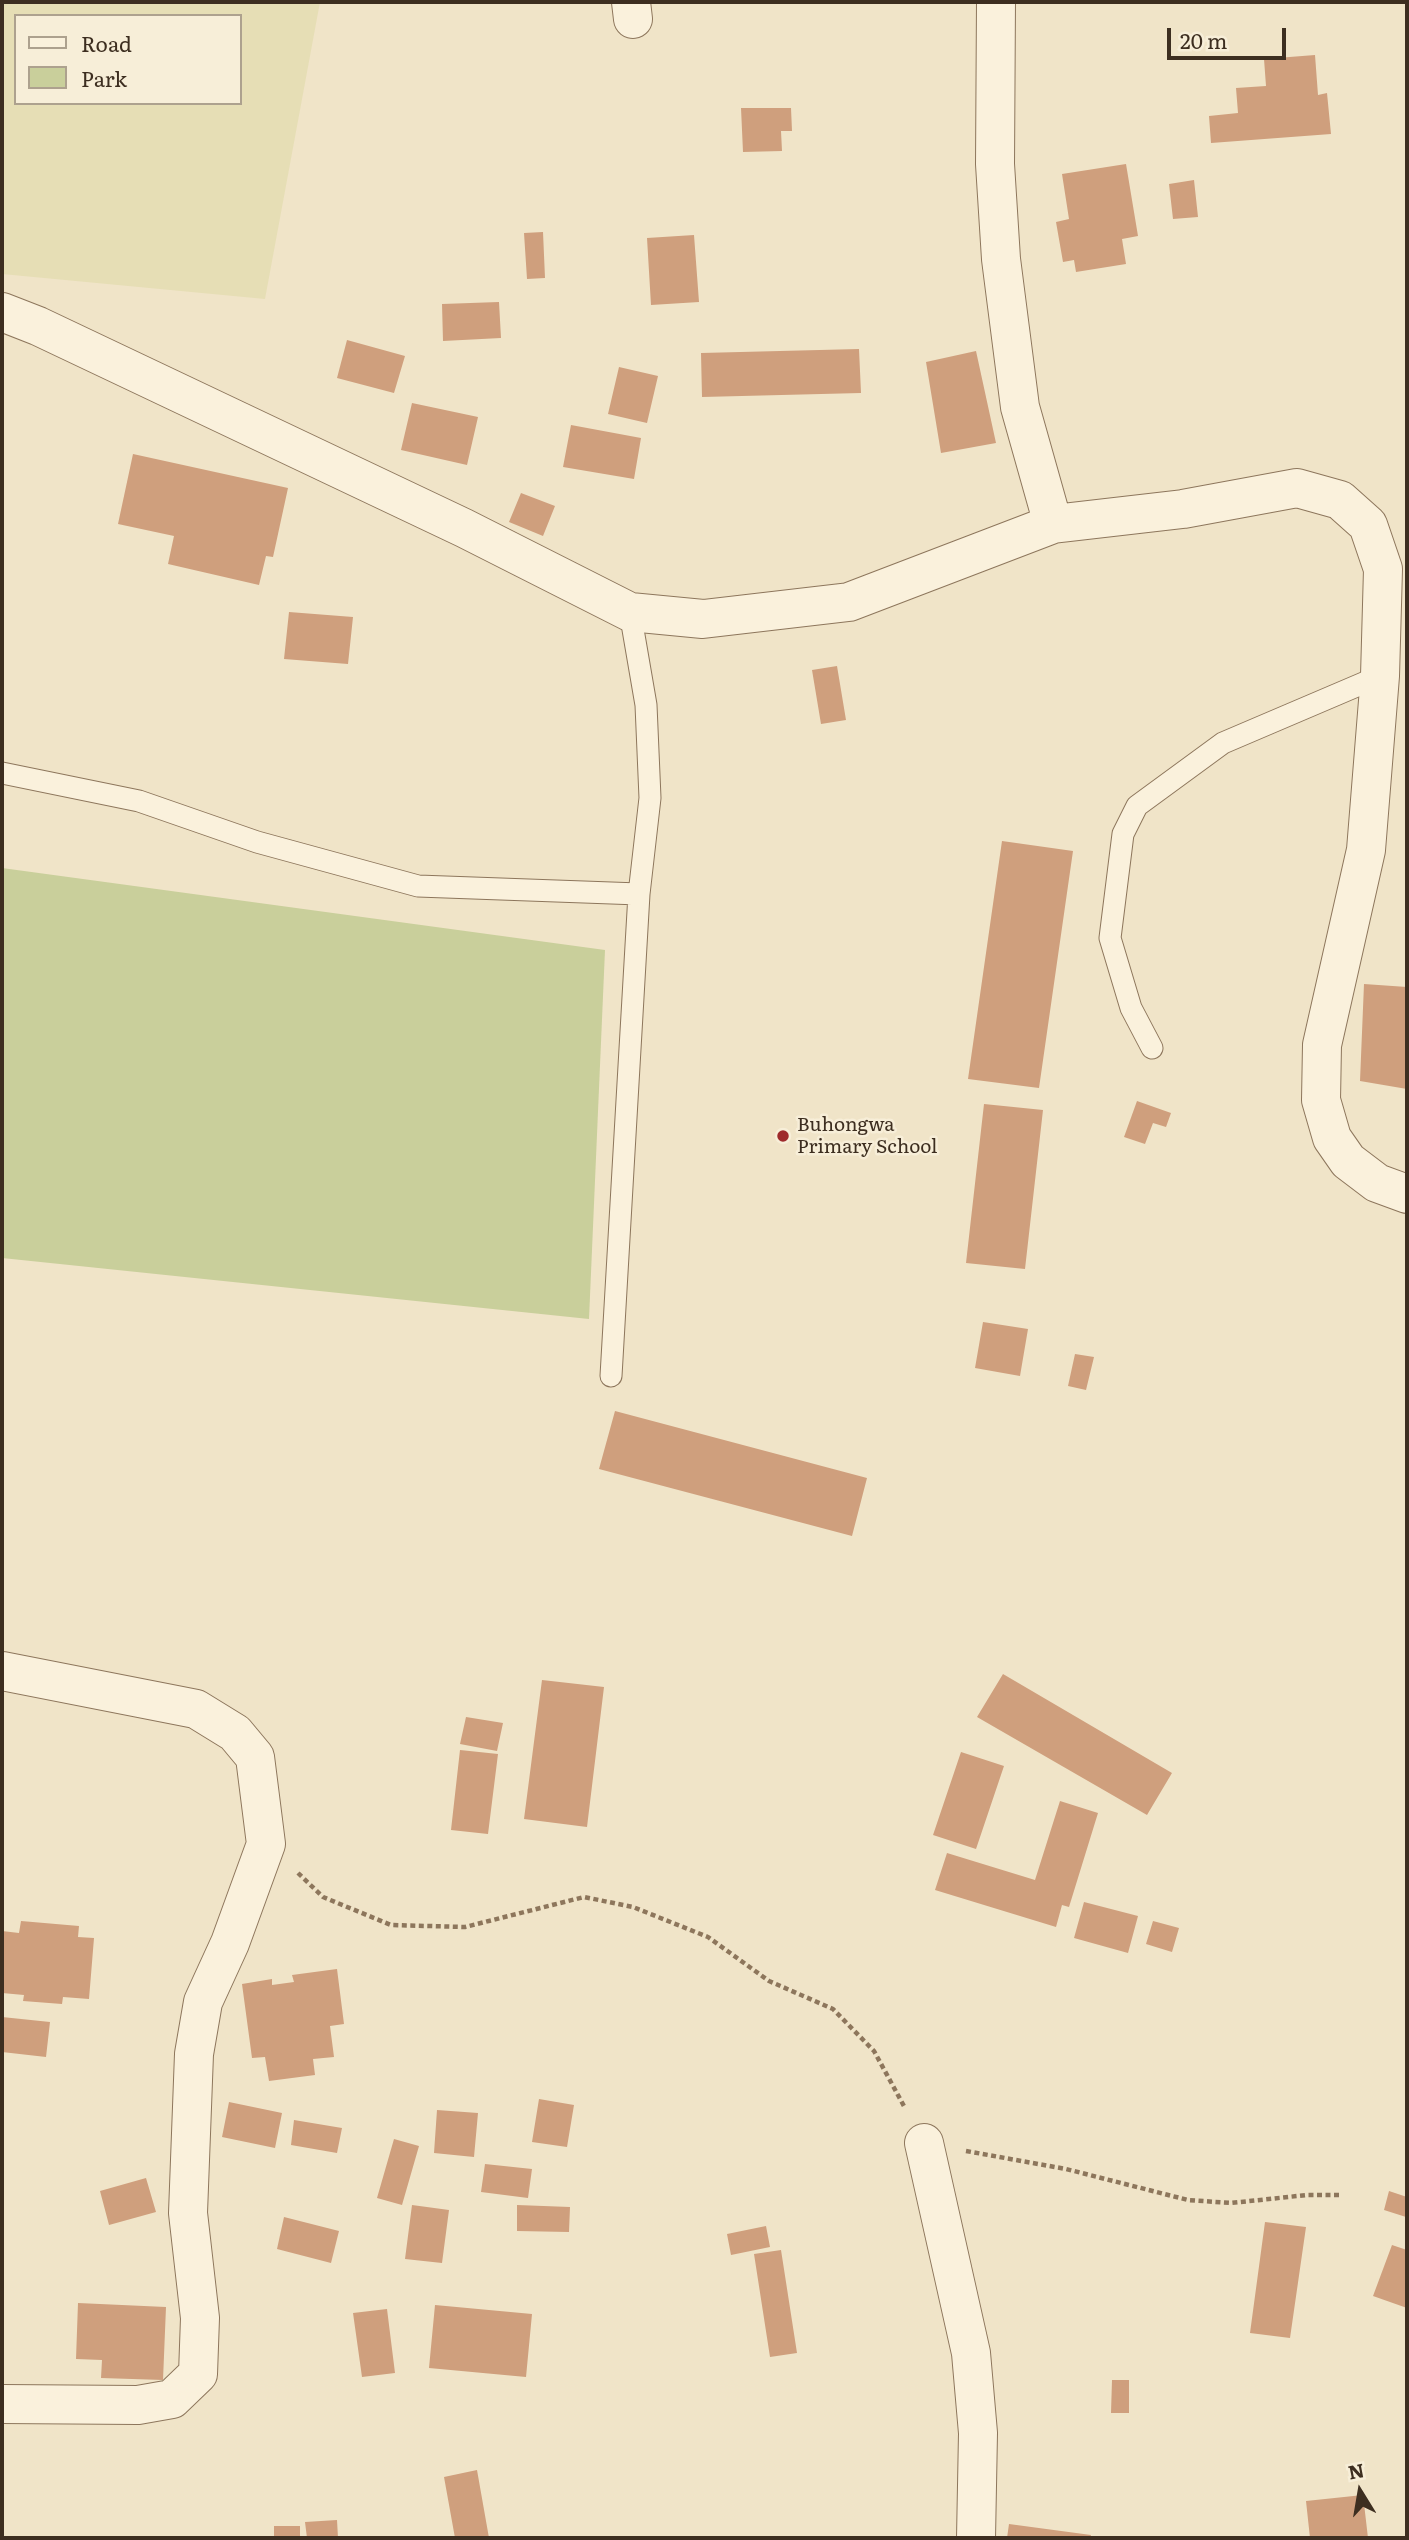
<!DOCTYPE html>
<style>
body{margin:0}
#map{position:relative;width:1409px;height:2540px;overflow:hidden;background:#f0e4c8;font-family:Literata,serif}
canvas{display:block}
.frame{position:absolute;inset:0;border:4px solid #3d2e20;pointer-events:none}
.legend{position:absolute;left:14px;top:14px;width:228px;height:91px;box-sizing:border-box;background:#f7eed8;border:2px solid #ada18e;margin:0;padding:9px 12px;list-style:none;font-size:21px;color:#3d2e20}
.legend li{display:flex;align-items:center;gap:14px;height:35px}
.legend b{width:35px;border:2px solid #ada18e}
.north{position:absolute;left:1325px;top:2456px;width:70px;height:70px;-webkit-text-stroke:5px #f7eed8;paint-order:stroke;rotate:349deg;font-size:19px;font-weight:700;line-height:28px;text-align:center;color:#3d2e20}
.north::after{content:'';display:block;margin:auto;width:24px;height:32px;background:#3d2e20;clip-path:polygon(50% 0,100% 100%,50% 72%,0 100%)}
.scale{position:absolute;left:1167px;top:28px;width:119px;height:32px;box-sizing:border-box;border:4px solid #3d2e20;border-top:0;padding-left:9px;font-size:21px;line-height:24px;white-space:nowrap;color:#3d2e20;-webkit-text-stroke:5px #f7eed8;paint-order:stroke}
</style>
<div id="map">
<canvas width="1409" height="2540"></canvas>
<div class="frame"></div>
<ul class="legend">
<li><b style="height:9px;background:#faf1dc"></b>Road</li>
<li><b style="height:19px;background:#c9cf9b"></b>Park</li>
</ul>
<div class="north">N</div>
<div class="scale">20 m</div>
</div>
<script>
const context = document.querySelector('canvas').getContext('2d');
context.lineJoin = 'round';
function fill(path, color) {
  context.fillStyle = color;
  context.fill(path, 'evenodd');
}
function toPath(rows) {
  const path = new Path2D();
  for (const r of rows) {
    path.moveTo(r[0], r[1]);
    for (let i = 2; i < r.length; i += 2) path.lineTo(r[i], r[i + 1]);
  }
  return path;
}
function strokePath(path, color, width, dash) {
  context.strokeStyle = color;
  context.lineWidth = width;
  context.lineCap = dash ? 'butt' : 'round';
  context.setLineDash(dash || []);
  context.stroke(path);
}
function drawText(font, color, halo, rows, align = 'center') {
  context.font = font + ' Literata,serif';
  context.lineWidth = 5;
  context.setLineDash([]);
  context.textBaseline = 'middle';
  context.strokeStyle = halo;
  context.fillStyle = color;
  for (const [text, x, y, turn = 0] of rows) {
    context.save();
    context.translate(x, y);
    context.rotate((+turn || 0) * Math.PI / 180);
    context.textAlign = isNaN(turn) ? turn : align;
    if (halo) context.strokeText(text, 0, 0);
    context.fillText(text, 0, 0);
    context.restore();
  }
}
const farmland = toPath([
 [2,2,320,2,265,299,2,274],
 [16,16,240,16,240,103,16,103]
]);
const green = toPath([
 [2,868,605,950,589,1319,2,1258]
]);
const building = toPath([
 [1315,55,1318,95,1327,93,1331,134,1211,143,1209,116,1238,113,1236,88,1266,86,1264,59],
 [741,108,791,108,792,131,781,131,782,151,743,152],
 [1126,164,1138,236,1122,239,1126,264,1076,272,1074,260,1063,262,1056,222,1069,219,1062,174],
 [1194,180,1198,217,1173,219,1169,184],
 [543,232,545,278,527,279,524,233],
 [694,235,699,302,651,305,647,238],
 [499,302,501,338,443,341,442,304],
 [347,340,405,356,394,393,337,378],
 [859,349,861,393,702,397,701,353],
 [976,351,996,443,941,453,926,362],
 [619,367,658,376,647,423,608,414],
 [412,403,478,417,467,465,401,450],
 [571,425,641,438,634,479,563,467],
 [133,454,288,488,273,557,266,556,259,585,168,564,174,536,118,524],
 [521,493,555,506,543,536,509,522],
 [289,612,353,617,348,664,284,659],
 [837,666,846,720,821,724,812,670],
 [1002,841,1073,851,1039,1088,968,1079],
 [1364,984,1407,987,1407,1089,1360,1081],
 [1137,1101,1171,1113,1166,1127,1153,1123,1145,1144,1124,1137],
 [984,1104,1043,1110,1025,1269,966,1263],
 [983,1322,1028,1329,1020,1376,975,1368],
 [1075,1354,1094,1357,1086,1390,1068,1386],
 [615,1411,867,1478,852,1536,599,1469],
 [1003,1674,1172,1773,1147,1815,977,1717],
 [542,1680,604,1687,587,1827,524,1819],
 [466,1717,503,1723,497,1751,460,1744],
 [460,1750,498,1754,488,1834,451,1830],
 [961,1752,1004,1766,976,1849,933,1835],
 [1060,1801,1098,1813,1069,1907,1062,1905,1056,1927,935,1890,947,1853,1035,1880],
 [1084,1902,1138,1916,1128,1953,1074,1938],
 [21,1921,79,1926,78,1937,94,1938,89,1999,63,1997,62,2004,23,2001,24,1995,2,1993,2,1931,19,1933],
 [1153,1921,1179,1928,1172,1952,1146,1944],
 [337,1969,344,2024,330,2026,334,2057,313,2059,315,2075,269,2081,265,2057,252,2058,242,1984,272,1979,272,1985,294,1982,292,1975],
 [2,2017,50,2022,46,2057,2,2052],
 [539,2099,574,2105,567,2147,532,2142],
 [229,2102,282,2113,275,2148,222,2137],
 [437,2110,478,2113,474,2157,434,2153],
 [294,2120,342,2128,337,2153,291,2145],
 [394,2139,419,2146,402,2205,377,2198],
 [485,2164,532,2169,528,2198,481,2192],
 [146,2178,156,2212,109,2225,100,2191],
 [1389,2191,1407,2197,1406,2217,1384,2210],
 [412,2205,449,2210,442,2263,405,2259],
 [517,2205,570,2207,569,2232,517,2231],
 [284,2217,339,2231,331,2263,277,2249],
 [1265,2222,1306,2227,1290,2338,1250,2333],
 [766,2226,770,2247,731,2255,727,2234],
 [1392,2245,1407,2250,1407,2308,1373,2296],
 [781,2250,797,2353,770,2357,754,2254],
 [78,2303,166,2307,163,2380,101,2378,102,2360,76,2359],
 [435,2305,532,2314,526,2377,429,2368],
 [387,2309,395,2373,362,2377,353,2313],
 [1112,2380,1129,2380,1129,2413,1111,2413],
 [477,2470,489,2538,455,2538,444,2477],
 [1363,2495,1368,2538,1310,2538,1306,2501],
 [337,2520,338,2538,307,2538,305,2522],
 [1009,2524,1091,2535,1090,2538,1007,2538],
 [274,2526,300,2526,300,2538,274,2538]
]);
const path = toPath([
 [298,1873,323,1897,391,1925,465,1927,584,1897,633,1907,708,1937,769,1981,833,2009,874,2051,905,2108],
 [966,2151,1066,2169,1188,2200,1231,2203,1307,2195,1341,2195]
]);
const lane = toPath([
 [2,773,139,801,257,842,418,886,639,894],
 [1152,1048,1131,1008,1110,938,1123,834,1137,806,1223,743,1380,676],
 [611,1376,639,894,650,798,646,705,630,612]
]);
const street = toPath([
 [631,2,633,19],
 [996,2,995,164,1001,259,1020,407,1053,524],
 [2,312,38,326,464,528,630,612,703,619,849,602,1053,524,1183,509,1297,488,1340,500,1368,525,1383,569,1380,676,1366,850,1322,1045,1321,1100,1332,1138,1348,1161,1377,1183,1407,1194],
 [2,1671,196,1709,235,1733,255,1757,266,1844,230,1943,203,2002,194,2054,188,2213,200,2318,198,2374,172,2399,138,2405,2,2404],
 [924,2143,971,2353,978,2433,976,2538]
]);
const markers = [
 [783,1136,7,"#9e2a2b"]
];
const poiNames = [
 ["Buhongwa",797,1125],
 ["Primary School",797,1147]
];
fill(farmland, '#e6deb5');
fill(green, '#c9cf9b');
fill(building, '#cf9f7d');
strokePath(lane, '#8d765c', 23);
strokePath(street, '#8d765c', 40);
strokePath(path, '#8d765c', 4.5, [5, 3.5]);
strokePath(lane, '#faf1dc', 21);
strokePath(street, '#faf1dc', 38);
for (const [x, y, r, color] of markers) {
  const dot = new Path2D();
  dot.arc(x, y, r, 0, 2 * Math.PI);
  context.fillStyle = color;
  context.fill(dot);
  strokePath(dot, '#f7eed8', 2.5);
}
drawText('19px', '#3d2e20', '#f7eed8', poiNames, 'left');
</script>
